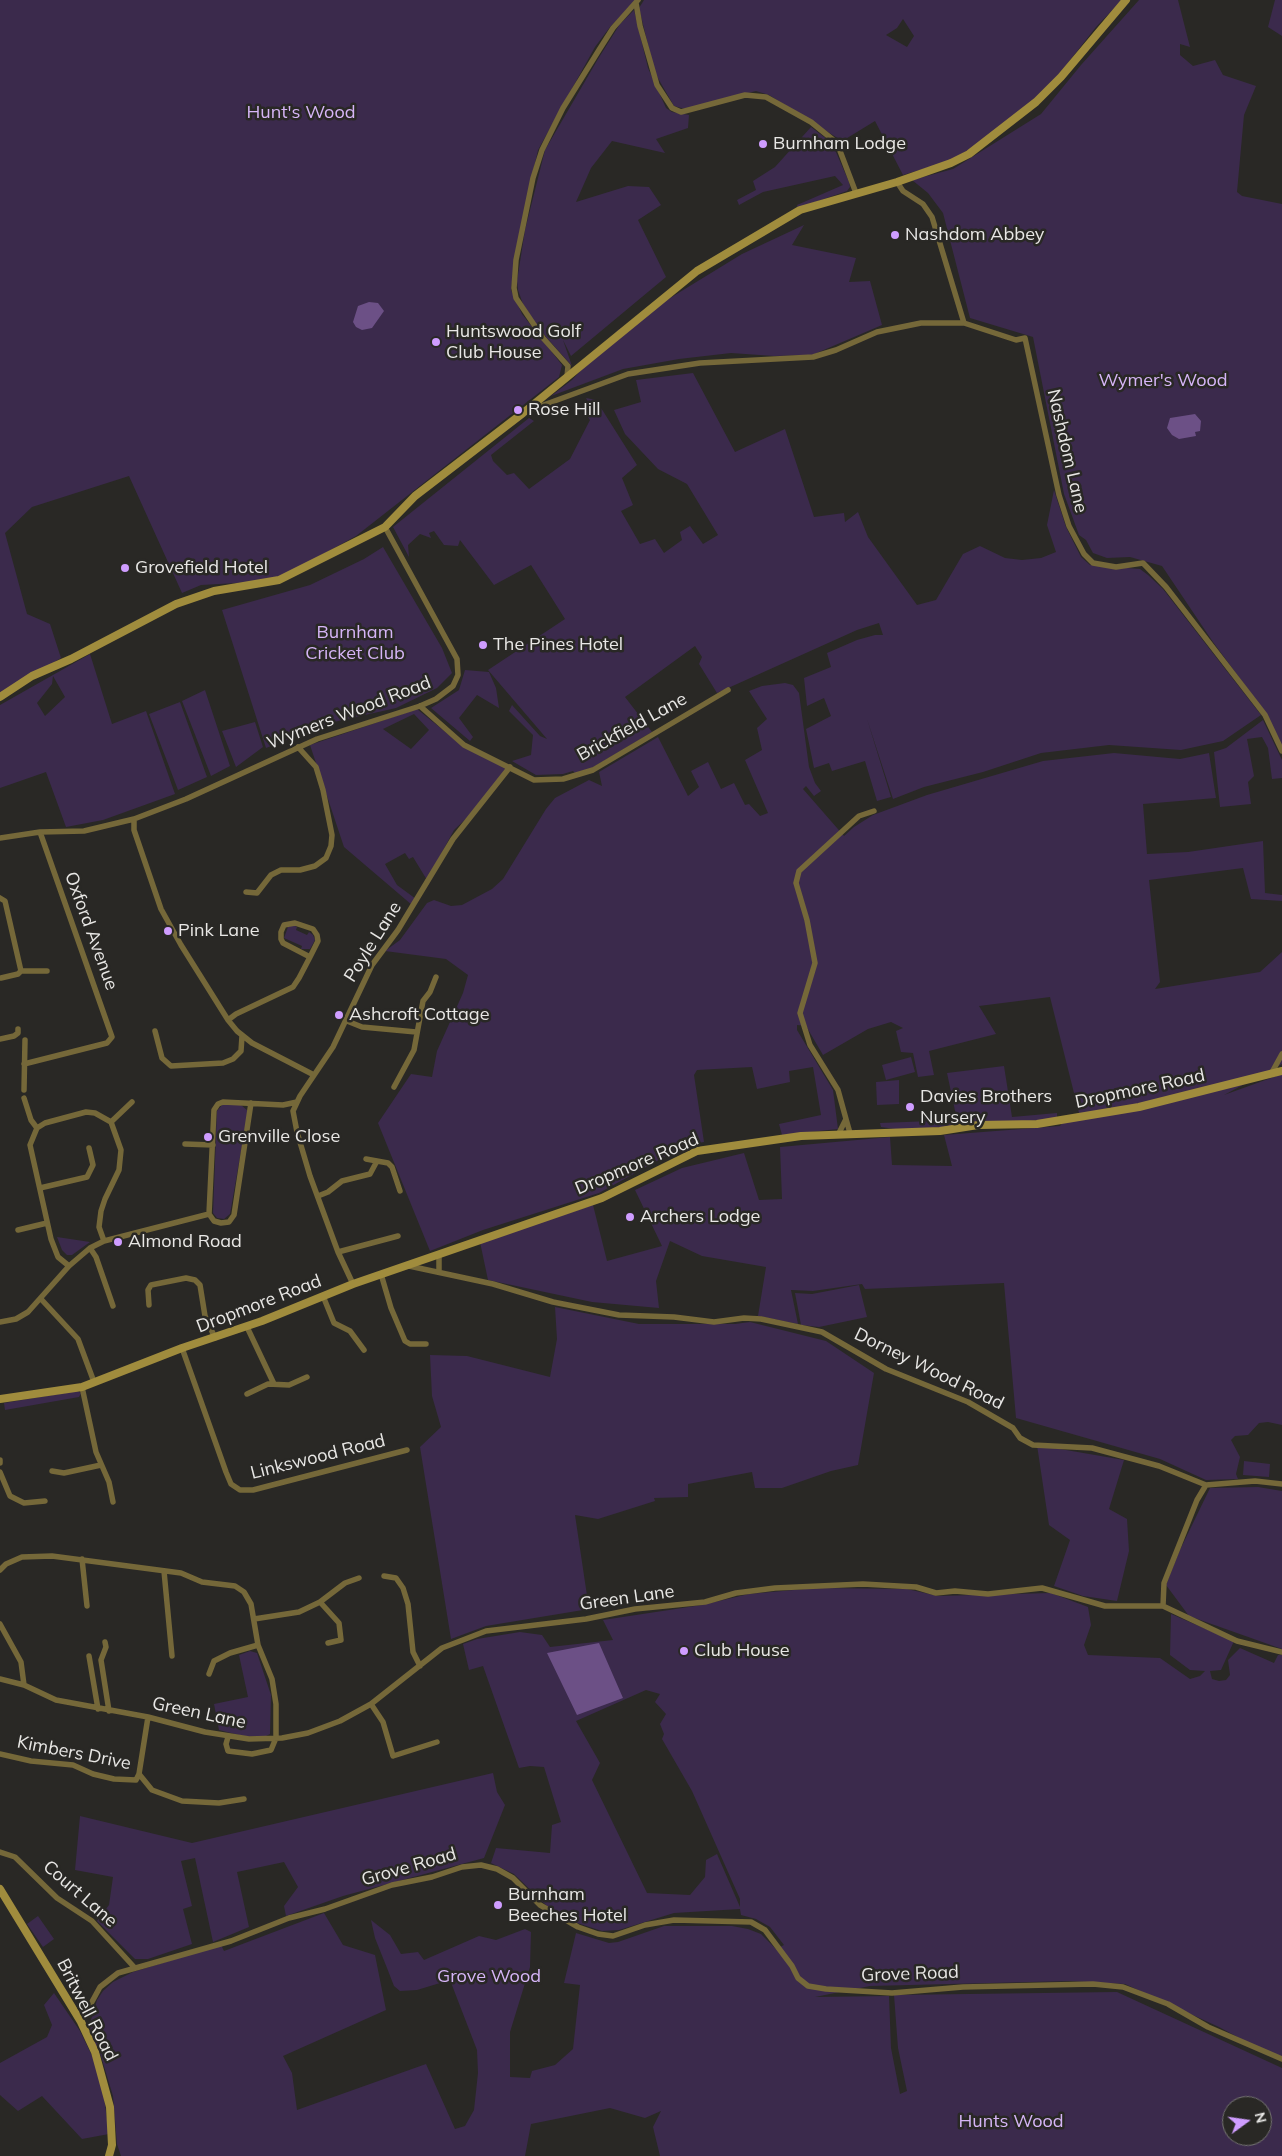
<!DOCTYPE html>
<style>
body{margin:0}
#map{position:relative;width:1282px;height:2156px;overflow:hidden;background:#292825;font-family:Mulish,sans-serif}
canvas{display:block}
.north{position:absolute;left:1222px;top:2096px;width:50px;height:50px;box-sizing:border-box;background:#292825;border:1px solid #757472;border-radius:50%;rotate:76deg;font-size:14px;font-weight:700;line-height:20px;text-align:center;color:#e8e7e5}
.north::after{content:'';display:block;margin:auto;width:18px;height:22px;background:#cf9dff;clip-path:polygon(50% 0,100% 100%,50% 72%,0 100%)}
</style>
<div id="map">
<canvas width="1282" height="2156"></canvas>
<div class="north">N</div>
</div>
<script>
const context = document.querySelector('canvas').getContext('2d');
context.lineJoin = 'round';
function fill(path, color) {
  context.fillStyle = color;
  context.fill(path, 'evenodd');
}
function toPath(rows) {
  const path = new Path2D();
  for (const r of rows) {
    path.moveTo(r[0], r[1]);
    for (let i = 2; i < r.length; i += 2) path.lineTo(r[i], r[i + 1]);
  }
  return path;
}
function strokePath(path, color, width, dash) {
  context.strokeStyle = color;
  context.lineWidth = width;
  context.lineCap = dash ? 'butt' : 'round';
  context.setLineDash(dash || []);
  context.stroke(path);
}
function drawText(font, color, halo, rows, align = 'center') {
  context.font = font + ' Mulish,sans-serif';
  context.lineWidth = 5;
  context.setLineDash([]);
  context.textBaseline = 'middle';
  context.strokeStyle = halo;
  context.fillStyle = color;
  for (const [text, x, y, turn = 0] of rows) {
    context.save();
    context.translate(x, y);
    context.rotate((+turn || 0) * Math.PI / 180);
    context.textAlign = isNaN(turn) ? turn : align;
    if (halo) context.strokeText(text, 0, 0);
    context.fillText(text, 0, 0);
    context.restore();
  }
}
const green = toPath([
 [0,0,636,0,610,27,595,47,538,150,516,249,511,290,522,314,562,365,559,377,356,536,274,581,201,585,182,593,129,476,32,507,5,533,27,614,50,624,61,658,0,694],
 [644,0,1122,0,1096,27,1053,82,1029,106,976,145,950,161,903,175,875,121,839,143,839,139,769,95,756,91,685,109,674,106,655,73,639,8],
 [903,19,914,36,907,47,886,35,897,28],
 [1139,0,1178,0,1190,47,1180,44,1180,55,1193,66,1215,60,1223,75,1256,86,1244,115,1237,192,1242,196,1282,204,1282,746,1267,715,1213,642,1162,566,1130,557,1107,558,1093,553,1086,540,1079,535,1064,494,1033,337,970,318,943,213,928,193,912,180,953,169,1041,114,1081,65],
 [1275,0,1282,0,1282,36,1268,27],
 [634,10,648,68,666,108,672,112,689,115,688,128,656,139,665,153,612,141,591,168,576,202,628,186,649,187,661,205,638,220,666,277,571,356,563,340,572,366,538,328,523,304,518,290,517,281,525,230,545,150,598,59,620,24],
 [811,127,832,143,849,182,850,187,847,191,798,208,797,205,843,185,835,176,763,192,739,205,737,200,756,190,753,181,775,167],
 [804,225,792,245,856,258,849,282,870,281,882,325,812,355,774,356,731,353,679,359,623,369,551,396,572,380,618,330,742,254],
 [693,373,735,452,785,429,814,517,844,513,845,522,858,512,868,537,917,605,936,600,963,554,980,546,1005,558,1022,560,1041,558,1056,552,1047,525,1054,490,1066,527,1081,557,1090,565,1140,569,1148,575,1163,589,1261,715,1223,741,1181,750,1109,745,1041,753,983,772,924,787,893,799,867,719,891,797,877,801,865,761,832,771,829,763,814,768,806,729,831,716,824,698,807,706,804,678,831,667,827,653,857,640,875,635,883,635,879,623,857,630,717,693,699,664,702,657,695,646,625,697,652,732,592,768,575,773,573,771,563,774,536,775,512,761,531,755,533,735,509,711,512,705,540,736,547,739,488,670,565,619,531,565,494,585,460,540,458,546,444,545,434,531,429,533,431,538,420,534,408,545,409,557,393,527,529,418,534,421,491,455,493,461,507,475,514,473,529,489,570,459,590,420,584,412,592,409,586,398,596,400,637,465,622,478,633,505,621,511,640,544,655,539,664,553,682,540,680,532,690,526,703,544,718,535,687,484,658,469,625,434,614,410,641,402,636,380],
 [383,547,442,648,452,673,437,688,396,708,334,722,266,748,222,610,310,585,364,559],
 [90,654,112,724,146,711,175,794,103,820,66,827,46,772,0,788,0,705],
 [53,676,65,697,45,716,37,703,52,684],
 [465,670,489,672,496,688,499,708,477,695,459,718,473,737,470,741,431,708,459,690],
 [785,683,793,685,799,693,809,767,815,783,821,791,814,796,806,786,803,789,844,836,854,827,873,815,927,795,1043,761,1114,753,1180,759,1209,753,1216,798,1143,804,1147,854,1188,852,1263,841,1265,893,1282,895,1282,901,1251,899,1243,868,1149,880,1160,982,1155,989,1260,972,1282,952,1282,1064,1224,1095,1282,1074,1282,1425,1268,1422,1259,1423,1248,1435,1235,1436,1231,1440,1240,1457,1236,1474,1238,1479,1206,1480,1160,1459,1016,1418,1004,1283,865,1289,862,1284,813,1291,791,1290,798,1324,758,1316,766,1267,702,1256,670,1241,656,1281,659,1308,592,1302,488,1280,480,1242,593,1205,607,1261,662,1246,635,1190,682,1168,744,1153,759,1200,782,1199,780,1147,890,1137,892,1165,952,1166,944,1135,1060,1126,1067,1116,1079,1113,1050,997,979,1006,996,1034,929,1051,934,1075,918,1077,913,1053,901,1052,896,1031,903,1028,891,1022,868,1029,823,1055,806,1026,797,1025,797,1030,833,1090,838,1129,782,1135,779,1124,821,1115,813,1067,789,1071,790,1082,757,1089,752,1067,697,1070,694,1075,704,1142,686,1145,599,1193,483,1230,430,1251,378,1123,411,1074,432,1077,437,1051,463,993,468,975,446,959,385,951,400,940,427,903,434,900,451,906,462,905,492,889,503,879,546,809,555,798,589,780,602,786,599,772,658,737,688,796,699,787,691,771,708,762,721,789,734,783,745,805,749,804,760,816,768,813,745,760,762,750,757,728,767,719,749,691,762,686],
 [205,690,230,766,211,776,182,701],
 [180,702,207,777,178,790,149,714],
 [417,709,464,747,507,768,472,813,454,830,427,880,413,857,409,859,405,853,385,864,397,885,416,899,412,905,344,847,310,745],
 [414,714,429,730,411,749,383,729],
 [1263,720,1282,760,1282,778,1272,779,1268,748,1262,737,1247,739,1254,776,1248,782,1251,804,1220,807,1214,752,1226,748],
 [255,722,263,747,236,767,222,731],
 [293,925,297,927,296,930,307,935,309,932,313,935,315,940,310,949,301,949,302,946,284,938,288,927],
 [911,1057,915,1072,886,1080,882,1065],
 [1004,1066,1012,1117,1057,1113,1057,1119,902,1130,881,1127,880,1123,957,1120,947,1073],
 [899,1080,899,1104,877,1105,876,1082],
 [222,1105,241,1105,248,1111,230,1214,224,1219,217,1218,213,1213,217,1111],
 [57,1237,90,1242,72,1255,67,1255,62,1250],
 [859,1285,867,1317,819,1327,801,1325,795,1293,812,1294],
 [555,1307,639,1324,735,1324,750,1322,826,1341,874,1373,858,1465,831,1471,782,1488,755,1488,752,1472,688,1484,688,1497,654,1498,655,1501,598,1519,575,1515,589,1609,486,1626,451,1639,420,1447,441,1427,432,1396,430,1355,467,1356,550,1377,557,1339],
 [77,1391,81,1393,79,1397,5,1410,4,1403],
 [1037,1445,1124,1460,1109,1509,1127,1519,1129,1551,1117,1601,1083,1596,1054,1586,1070,1540,1049,1525],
 [1244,1461,1270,1464,1269,1477,1243,1475],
 [1258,1487,1282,1491,1282,1649,1189,1616,1166,1585,1179,1552,1210,1488],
 [816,1588,907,1589,938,1596,1051,1593,1088,1607,1091,1625,1084,1645,1088,1655,1160,1658,1190,1679,1200,1676,1205,1671,1190,1670,1170,1655,1171,1614,1234,1641,1221,1670,1210,1671,1212,1679,1219,1681,1226,1680,1230,1675,1228,1660,1240,1648,1274,1663,1278,1655,1282,1655,1282,2061,1219,2027,1125,1984,1070,1981,870,1986,815,1997,889,1996,891,2048,900,2094,907,2091,898,2048,894,1995,1117,1992,1282,2068,1282,2156,660,2156,653,2127,661,2111,645,2118,610,2108,531,2124,525,2156,121,2156,117,2144,113,2096,100,2053,91,2036,90,2023,97,2000,103,1991,113,1982,133,1972,221,1945,224,1951,324,1913,343,1945,375,1955,386,2010,283,2056,292,2073,297,2110,426,2064,455,2129,465,2126,474,2110,478,2073,477,2050,450,1980,417,1990,400,1991,394,1986,387,1968,375,1938,371,1920,390,1935,401,1954,418,1952,424,1960,479,1936,496,1940,525,1929,531,1932,530,1967,510,2032,510,2077,530,2078,532,2071,555,2065,573,2049,580,1985,564,1983,576,1933,609,1943,618,1942,664,1926,732,1926,748,1929,761,1934,776,1949,784,1945,770,1927,756,1919,741,1915,740,1909,674,1913,619,1930,602,1931,577,1923,548,1907,514,1874,491,1863,496,1848,550,1853,552,1825,561,1822,544,1767,530,1766,519,1768,483,1666,469,1670,463,1644,477,1639,520,1632,542,1635,550,1647,613,1640,603,1620,702,1605,749,1594],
 [646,1690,660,1694,655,1702,666,1714,660,1724,664,1734,662,1739,692,1791,740,1899,740,1907,717,1854,706,1860,705,1877,690,1895,647,1893,592,1780,600,1763,576,1721],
 [1232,2106,1262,2106,1262,2136,1232,2136],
 [250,1651,257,1653,271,1695,270,1734,266,1736,247,1737,219,1730,214,1704,248,1697,239,1655],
 [493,1773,497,1792,505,1805,484,1858,343,1896,286,1916,284,1906,298,1887,284,1862,237,1872,249,1927,213,1942,195,1858,181,1861,192,1906,183,1909,192,1944,148,1959,135,1959,97,1921,109,1905,113,1877,75,1870,80,1816,192,1843],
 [38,1916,54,1939,43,1947,27,1924],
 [54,1993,80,2031,96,2064,104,2097,109,2134,82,2139,42,2096,18,2111,0,2095,0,2063,47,2037,52,2025,44,2005]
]);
const water = toPath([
 [369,302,378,303,384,311,372,328,362,330,356,327,353,322,358,306],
 [1195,414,1201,421,1200,431,1195,432,1196,436,1179,439,1172,435,1167,428,1170,418],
 [599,1643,623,1698,577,1715,547,1653]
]);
const street = toPath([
 [636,3,640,26,657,85,672,108,681,112,745,95,766,97,811,122,837,143,856,193],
 [897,182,903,191,923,204,932,217,964,323,1016,340,1025,338,1059,495,1069,526,1084,554,1093,563,1116,567,1143,563,1166,587,1265,715,1282,751],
 [567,377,568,366,543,338,516,298,514,288,516,260,533,178,542,150,563,108,599,50,613,28,638,0],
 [530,410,628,374,700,363,813,357,836,350,877,332,921,323,964,323],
 [420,706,464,745,534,780,563,779,593,770,728,690],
 [134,819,134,830,161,909,181,945,228,1020,237,1031,252,1043,314,1075],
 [0,838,40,832,84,831,134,819,186,799,317,739,420,706,436,699,453,686,458,675,457,659,385,527],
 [246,892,257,893,271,875,281,870,300,870,315,866,326,858,331,846,332,835,323,790,316,767,298,747],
 [0,898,5,901,21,971,18,974,1,978],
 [21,971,47,971],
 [228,1020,236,1014,293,987,299,978,310,957,318,941,317,935,313,929,295,923,284,925,281,932,281,939,283,943,310,957],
 [347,1021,362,1027,416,1032],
 [155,1031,162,1058,171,1066,223,1063,233,1059,241,1051,242,1036],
 [0,1039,14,1036,18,1033,18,1029],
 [24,1064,107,1043,112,1037,40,832],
 [1271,1074,1282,1054],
 [394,1087,414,1050,423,1001,430,992,436,977],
 [24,1090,25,1040],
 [24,1098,31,1120,37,1128],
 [251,1103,234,1215,229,1222,221,1223,214,1221,209,1214,214,1110,218,1104,223,1102,283,1105,297,1102],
 [846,1119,850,1133],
 [111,1122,132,1102],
 [839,1133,846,1119,838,1090,810,1045,800,1013,815,963,807,920,796,883,799,871,859,816,874,811],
 [185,1144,213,1145],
 [366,1159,377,1161],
 [40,1188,87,1177,93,1165,89,1148],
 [318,1196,328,1192,342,1181,370,1174,377,1161,388,1163,392,1167,400,1191],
 [18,1230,47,1223],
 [90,1248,96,1257,113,1306],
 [338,1252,398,1236],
 [439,1255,439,1271],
 [69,1266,58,1257,51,1239,30,1145,37,1128,45,1123,86,1112,95,1113,111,1122,121,1150,119,1170,105,1199,101,1211,99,1227,104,1241],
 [409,1266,493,1284,553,1302,619,1315,674,1317,714,1322,744,1318,761,1319,822,1332,886,1369,968,1402,1013,1428,1020,1438,1033,1445,1092,1448,1159,1466,1206,1485,1255,1481,1282,1484],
 [381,1274,391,1308,405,1341,410,1344,426,1344],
 [353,1284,338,1252,310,1176,297,1132,293,1111,300,1096,333,1047,372,965,398,930,453,839,510,767],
 [323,1296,334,1323,350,1331,364,1350],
 [41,1299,78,1339,94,1382],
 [149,1305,148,1290,151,1285,186,1278,195,1280,200,1285,205,1316,215,1338],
 [0,1322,16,1319,28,1312,69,1266,90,1248,104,1241,209,1214],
 [247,1327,274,1384],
 [182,1348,226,1472,231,1484,240,1490,253,1490,407,1450],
 [82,1387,96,1452,109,1482,113,1502],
 [247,1394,268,1384,289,1385,307,1377],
 [0,1460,0,1463],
 [52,1471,64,1473,101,1465],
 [0,1472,10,1496,24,1503,45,1501],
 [82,1559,87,1606],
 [0,1570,6,1564,22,1557,52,1556,181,1573,202,1582,235,1586,244,1592,251,1604,258,1645,272,1679,276,1704,276,1738,271,1750,252,1754,228,1751,226,1744,228,1737],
 [164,1571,172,1656],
 [384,1576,396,1578,403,1588,408,1604,413,1652,420,1666],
 [320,1602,339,1623,341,1640,328,1643],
 [1163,1606,1164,1583,1197,1500,1206,1485],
 [254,1619,299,1612,320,1602,345,1583,359,1578],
 [0,1624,21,1662,24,1685],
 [105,1642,106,1647,101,1660,109,1711],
 [89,1656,98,1709],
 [209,1674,214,1661,230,1653,258,1645],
 [0,1679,24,1685,56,1700,148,1717,205,1732,249,1739,282,1738,308,1733,340,1721,371,1704,442,1648,486,1631,586,1619,635,1609,705,1602,736,1593,775,1588,863,1584,916,1587,936,1593,955,1591,988,1594,1042,1588,1105,1606,1163,1606,1237,1641,1282,1652],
 [371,1704,383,1722,393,1756,437,1742],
 [0,1754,31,1761,73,1765,93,1774,114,1779,136,1780,139,1774,148,1717],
 [139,1774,152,1790,182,1801,219,1803,244,1799],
 [0,1852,15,1857,57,1898,92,1921,134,1967],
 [81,2022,100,1987,118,1973,231,1941,289,1918,325,1909,392,1885,432,1877,462,1867,481,1865,497,1869,513,1878,540,1905,578,1927,598,1934,613,1936,645,1925,674,1920,751,1922,765,1930,792,1966,798,1978,808,1986,826,1989,892,1993,963,1987,1093,1984,1123,1987,1168,2004,1208,2027,1282,2059]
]);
const secondary = toPath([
 [0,697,32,676,71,659,176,604,214,591,279,580,385,527,415,496,523,413,697,271,800,210,897,182,951,163,969,154,1036,102,1061,77,1126,0],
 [0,1399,82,1387,182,1348,262,1321,353,1284,602,1198,697,1151,801,1136,940,1131,978,1125,1037,1124,1139,1107,1282,1071],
 [0,1889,81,2022,95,2052,110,2107,112,2145,109,2156]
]);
const markers = [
 [763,144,5,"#cf9dff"],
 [895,235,5,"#cf9dff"],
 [436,342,5,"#cf9dff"],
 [518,410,5,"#cf9dff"],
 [125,568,5,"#cf9dff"],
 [483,645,5,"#cf9dff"],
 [168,931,5,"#cf9dff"],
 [339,1015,5,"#cf9dff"],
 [910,1107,5,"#cf9dff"],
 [208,1137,5,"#cf9dff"],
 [630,1217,5,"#cf9dff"],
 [118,1242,5,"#cf9dff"],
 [684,1651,5,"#cf9dff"],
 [498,1905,5,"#cf9dff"]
];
const parkNames = [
 ["Hunt's Wood",301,113],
 ["Wymer's Wood",1163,381],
 ["Burnham",355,633],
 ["Cricket Club",355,654],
 ["Grove Wood",489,1977],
 ["Hunts Wood",1011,2122]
];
const poiNames = [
 ["Burnham Lodge",773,144],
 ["Nashdom Abbey",905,235],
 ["Huntswood Golf",446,332],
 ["Club House",446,353],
 ["Rose Hill",528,410],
 ["Grovefield Hotel",135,568],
 ["The Pines Hotel",493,645],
 ["Pink Lane",178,931],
 ["Ashcroft Cottage",349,1015],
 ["Davies Brothers",920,1097],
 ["Nursery",920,1118],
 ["Grenville Close",218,1137],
 ["Archers Lodge",640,1217],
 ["Almond Road",128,1242],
 ["Club House",694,1651],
 ["Burnham",508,1895],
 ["Beeches Hotel",508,1916]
];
const streetNames = [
 ["Nashdom Lane",1067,451,77],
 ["Wymers Wood Road",349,713,-21],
 ["Brickfield Lane",632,727,-29],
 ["Oxford Avenue",91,931,70],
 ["Poyle Lane",373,942,-58],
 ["Dropmore Road",1140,1089,-12],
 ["Dropmore Road",637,1164,-23],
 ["Dropmore Road",259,1304,-21],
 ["Dorney Wood Road",929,1369,26],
 ["Linkswood Road",318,1457,-14],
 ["Green Lane",627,1598,-8],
 ["Green Lane",199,1713,12],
 ["Kimbers Drive",74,1753,11],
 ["Grove Road",409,1867,-16],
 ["Court Lane",80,1894,41],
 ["Grove Road",910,1974,-2],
 ["Britwell Road",87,2010,63]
];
fill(green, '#3b2a4c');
fill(water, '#6c5086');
strokePath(street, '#756839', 5.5);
strokePath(secondary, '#a08c3d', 8);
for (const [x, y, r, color] of markers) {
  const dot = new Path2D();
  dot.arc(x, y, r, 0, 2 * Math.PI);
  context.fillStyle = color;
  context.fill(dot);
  strokePath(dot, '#292825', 2);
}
drawText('18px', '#d6b5f7', '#292825', parkNames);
drawText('18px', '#e8e7e5', '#292825', poiNames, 'left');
drawText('18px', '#e8e7e5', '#292825', streetNames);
</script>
